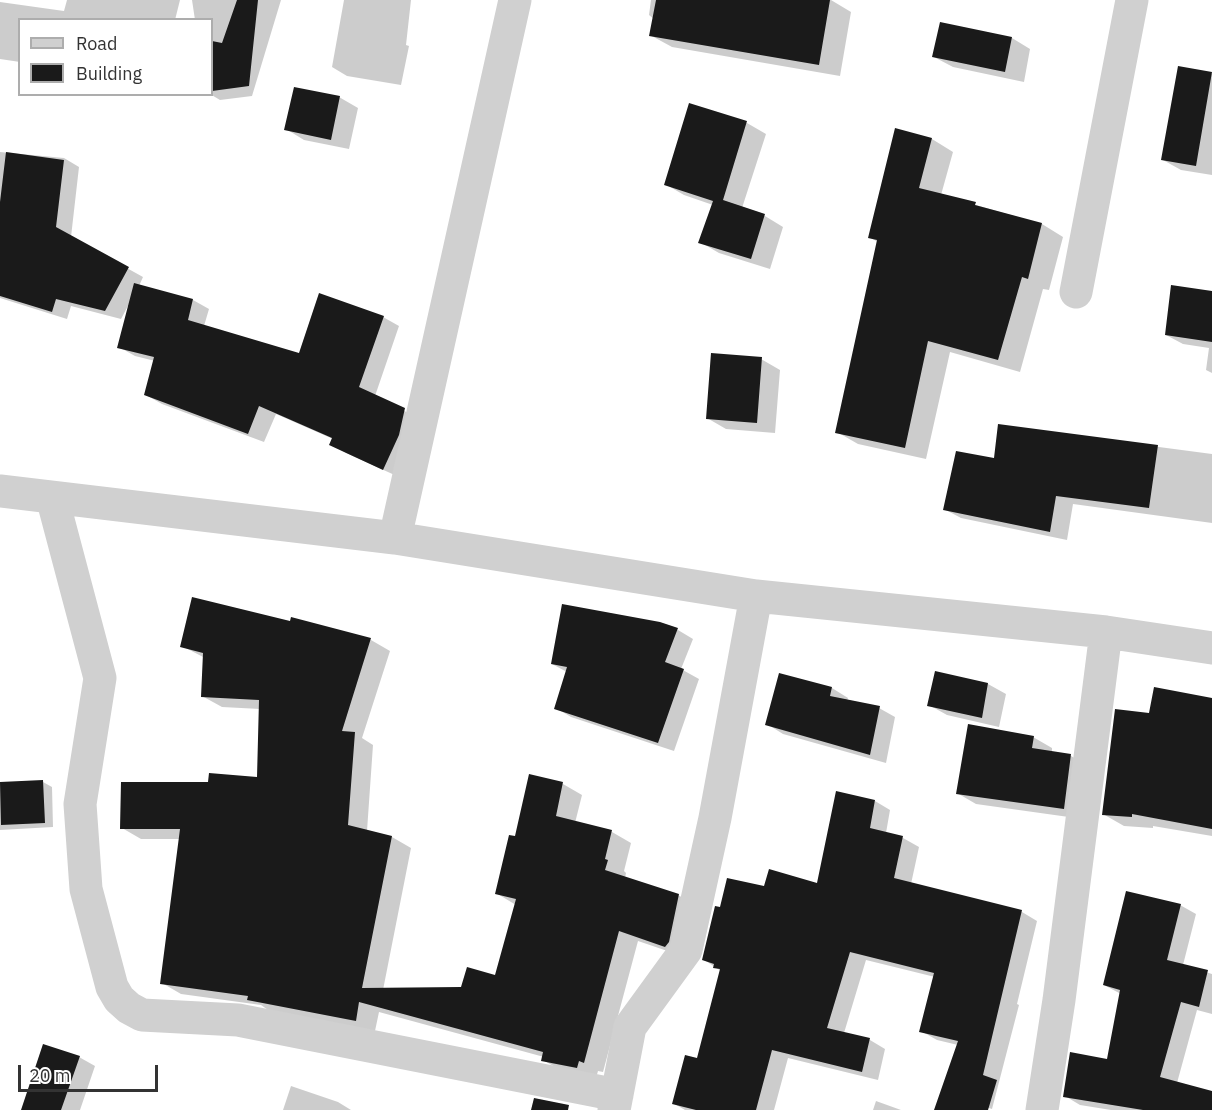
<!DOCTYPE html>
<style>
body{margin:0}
#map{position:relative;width:1212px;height:1110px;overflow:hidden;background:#fff;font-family:"IBM Plex Sans",sans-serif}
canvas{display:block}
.legend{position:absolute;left:18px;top:18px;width:195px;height:78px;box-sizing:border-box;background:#fff;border:2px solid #adadad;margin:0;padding:8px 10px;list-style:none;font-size:18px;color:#333}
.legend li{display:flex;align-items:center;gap:12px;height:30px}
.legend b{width:30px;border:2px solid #adadad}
.scale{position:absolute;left:18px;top:1065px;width:140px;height:27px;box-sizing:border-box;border:3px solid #333;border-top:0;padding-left:8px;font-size:18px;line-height:21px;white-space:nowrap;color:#333;-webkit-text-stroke:4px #fff;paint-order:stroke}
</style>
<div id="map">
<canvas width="1212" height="1110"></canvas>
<ul class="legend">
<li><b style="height:8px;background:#d0d0d0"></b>Road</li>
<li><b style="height:16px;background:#1a1a1a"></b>Building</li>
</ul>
<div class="scale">20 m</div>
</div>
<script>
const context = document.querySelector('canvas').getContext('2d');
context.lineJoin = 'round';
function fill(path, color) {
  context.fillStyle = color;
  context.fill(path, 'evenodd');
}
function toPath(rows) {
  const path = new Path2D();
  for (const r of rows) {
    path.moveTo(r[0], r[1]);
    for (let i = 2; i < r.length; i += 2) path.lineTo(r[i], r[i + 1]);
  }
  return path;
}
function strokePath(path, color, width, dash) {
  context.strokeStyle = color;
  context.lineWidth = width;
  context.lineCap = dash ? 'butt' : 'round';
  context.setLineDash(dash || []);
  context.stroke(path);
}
const shadow = toPath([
 [67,0,180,0,175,20,20,20,20,62,0,59,0,2,64,11],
 [192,0,281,0,252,96,220,100,210,94,212,20,195,20],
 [344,0,411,0,406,45,409,46,401,85,347,76,332,67],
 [651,0,831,0,851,12,840,76,672,47,650,35,654,19,649,15],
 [1012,38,1030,49,1024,82,953,67,934,57],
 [1179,68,1212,74,1212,175,1181,170,1163,160],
 [339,97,358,108,349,149,304,140,286,129],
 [690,105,747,123,766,134,742,208,765,216,783,227,770,269,719,253,700,242,713,205,684,195,665,184],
 [896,130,932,139,953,152,941,195,1042,224,1063,237,1049,290,1043,289,1020,372,950,352,926,459,858,444,837,432,878,242,869,237],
 [0,152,64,158,79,167,71,237,143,277,139,286,193,300,209,309,204,326,300,355,383,317,399,326,375,396,420,419,399,477,346,453,331,444,333,439,276,414,264,442,162,404,146,395,155,361,135,356,119,347,129,304,121,319,71,306,67,319,0,298],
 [1212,295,1212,373,1206,370,1209,348,1183,344,1166,335],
 [761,359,780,370,775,433,726,429,707,418],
 [1000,426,1212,454,1212,523,1073,504,1067,540,961,518,944,509,996,460],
 [292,619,371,640,390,651,362,738,373,745,367,831,392,837,411,848,383,990,463,988,496,977,516,905,496,893,516,838,530,776,563,784,582,795,575,823,612,832,631,843,624,871,626,873,625,878,678,895,698,907,685,957,638,941,603,1072,598,1071,596,1078,562,1071,543,1060,544,1057,379,1012,375,1031,268,1010,261,1005,181,994,162,983,181,839,141,839,122,828,210,783,259,779,260,709,222,707,202,696,205,658,182,646,291,622],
 [659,623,678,630,693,639,681,669,699,679,674,751,571,717,556,708,567,672,552,664],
 [936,673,988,684,1006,694,999,727,947,715,929,705],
 [780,675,832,688,848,698,847,701,879,708,895,717,886,763,783,734,767,724],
 [1212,699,1212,836,1153,826,1153,828,1124,826,1103,814],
 [1033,737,1052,748,1052,753,1071,756,1090,767,1083,819,976,804,957,793],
 [43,782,52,787,53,827,0,830,0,784],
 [875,801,890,810,886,833,903,838,919,847,911,884,1022,912,1037,921,1017,1004,1019,1005,992,1109,959,1098,958,1045,937,1040,921,1031,935,977,866,960,844,1033,870,1040,885,1049,878,1080,788,1058,774,1110,685,1110,673,1103,698,1059,721,971,703,959,721,909,765,888,818,885],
 [1180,905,1196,914,1183,965,1212,974,1212,1014,1197,1010,1177,1083,1206,1110,1111,1110,1080,1105,1065,1096,1108,1061,1121,994,1104,985],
 [79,1057,95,1066,80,1110,23,1110],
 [291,1086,338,1102,351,1110,283,1110],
 [876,1101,901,1110,873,1110]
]);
const building = toPath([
 [237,0,258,0,249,86,212,91,212,41,222,43],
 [656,0,830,0,819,65,649,36],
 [940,22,1012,37,1005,72,932,57],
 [1178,66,1212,72,1196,166,1161,160],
 [294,87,340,96,331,140,284,130],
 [689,103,747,121,723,200,765,214,751,259,698,243,713,201,664,185],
 [895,128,932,138,919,188,976,202,975,205,1042,223,1028,279,1022,277,998,360,928,341,905,448,835,433,877,240,868,238],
 [6,152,64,160,56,227,129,267,105,311,56,299,52,312,0,296,0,202],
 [134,283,193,299,188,320,299,353,319,293,384,316,359,387,405,408,399,435,383,470,329,445,332,438,259,406,248,434,144,395,154,357,117,348],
 [1171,285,1212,291,1212,342,1165,335],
 [711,353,762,357,757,423,706,419],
 [998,424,1158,445,1149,508,1056,496,1050,532,943,510,956,451,994,458],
 [192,597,290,621,291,617,371,638,342,731,355,732,348,825,392,836,362,988,461,987,467,967,495,975,516,899,495,894,509,835,515,836,529,774,563,782,556,816,612,830,605,859,608,860,605,870,679,894,669,942,665,947,619,931,584,1063,579,1061,577,1068,541,1061,543,1052,359,1002,356,1021,247,1000,248,996,160,984,180,829,120,829,121,782,208,782,209,773,257,777,259,700,201,697,203,653,180,647],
 [562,604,660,622,678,628,665,662,684,669,658,743,554,709,567,667,551,664],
 [935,671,988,683,982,718,927,706],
 [779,673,832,687,830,696,880,706,870,755,765,725],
 [1154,687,1212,698,1212,829,1132,814,1132,817,1102,815,1115,709,1149,713],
 [968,724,1034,736,1032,748,1071,754,1064,809,956,794],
 [43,780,45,823,1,825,0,782],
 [836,791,875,800,870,828,903,836,894,878,1022,910,983,1075,997,1080,988,1110,934,1110,958,1041,919,1032,934,973,850,952,827,1028,870,1038,862,1072,772,1050,756,1110,696,1110,672,1104,685,1055,697,1058,720,969,713,968,714,964,702,960,715,906,720,907,727,878,764,886,769,869,817,883],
 [1126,891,1181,904,1167,960,1208,970,1199,1007,1181,1002,1160,1077,1212,1091,1212,1110,1143,1110,1063,1097,1070,1052,1107,1059,1120,990,1103,985],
 [43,1044,80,1056,61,1110,21,1110],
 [534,1098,569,1105,568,1110,531,1110]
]);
const street = toPath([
 [1076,292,1132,0],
 [0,491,395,538,756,596,1106,632,1212,648],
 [52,497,100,678,80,804,86,889,112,987,119,999,129,1008,142,1015,238,1020,617,1095],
 [395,538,515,0],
 [614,1110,630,1027,686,950,715,818,756,596],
 [1042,1110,1059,1000,1106,632]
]);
fill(shadow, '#0003');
fill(building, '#1a1a1a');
strokePath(street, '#d0d0d0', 33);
</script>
